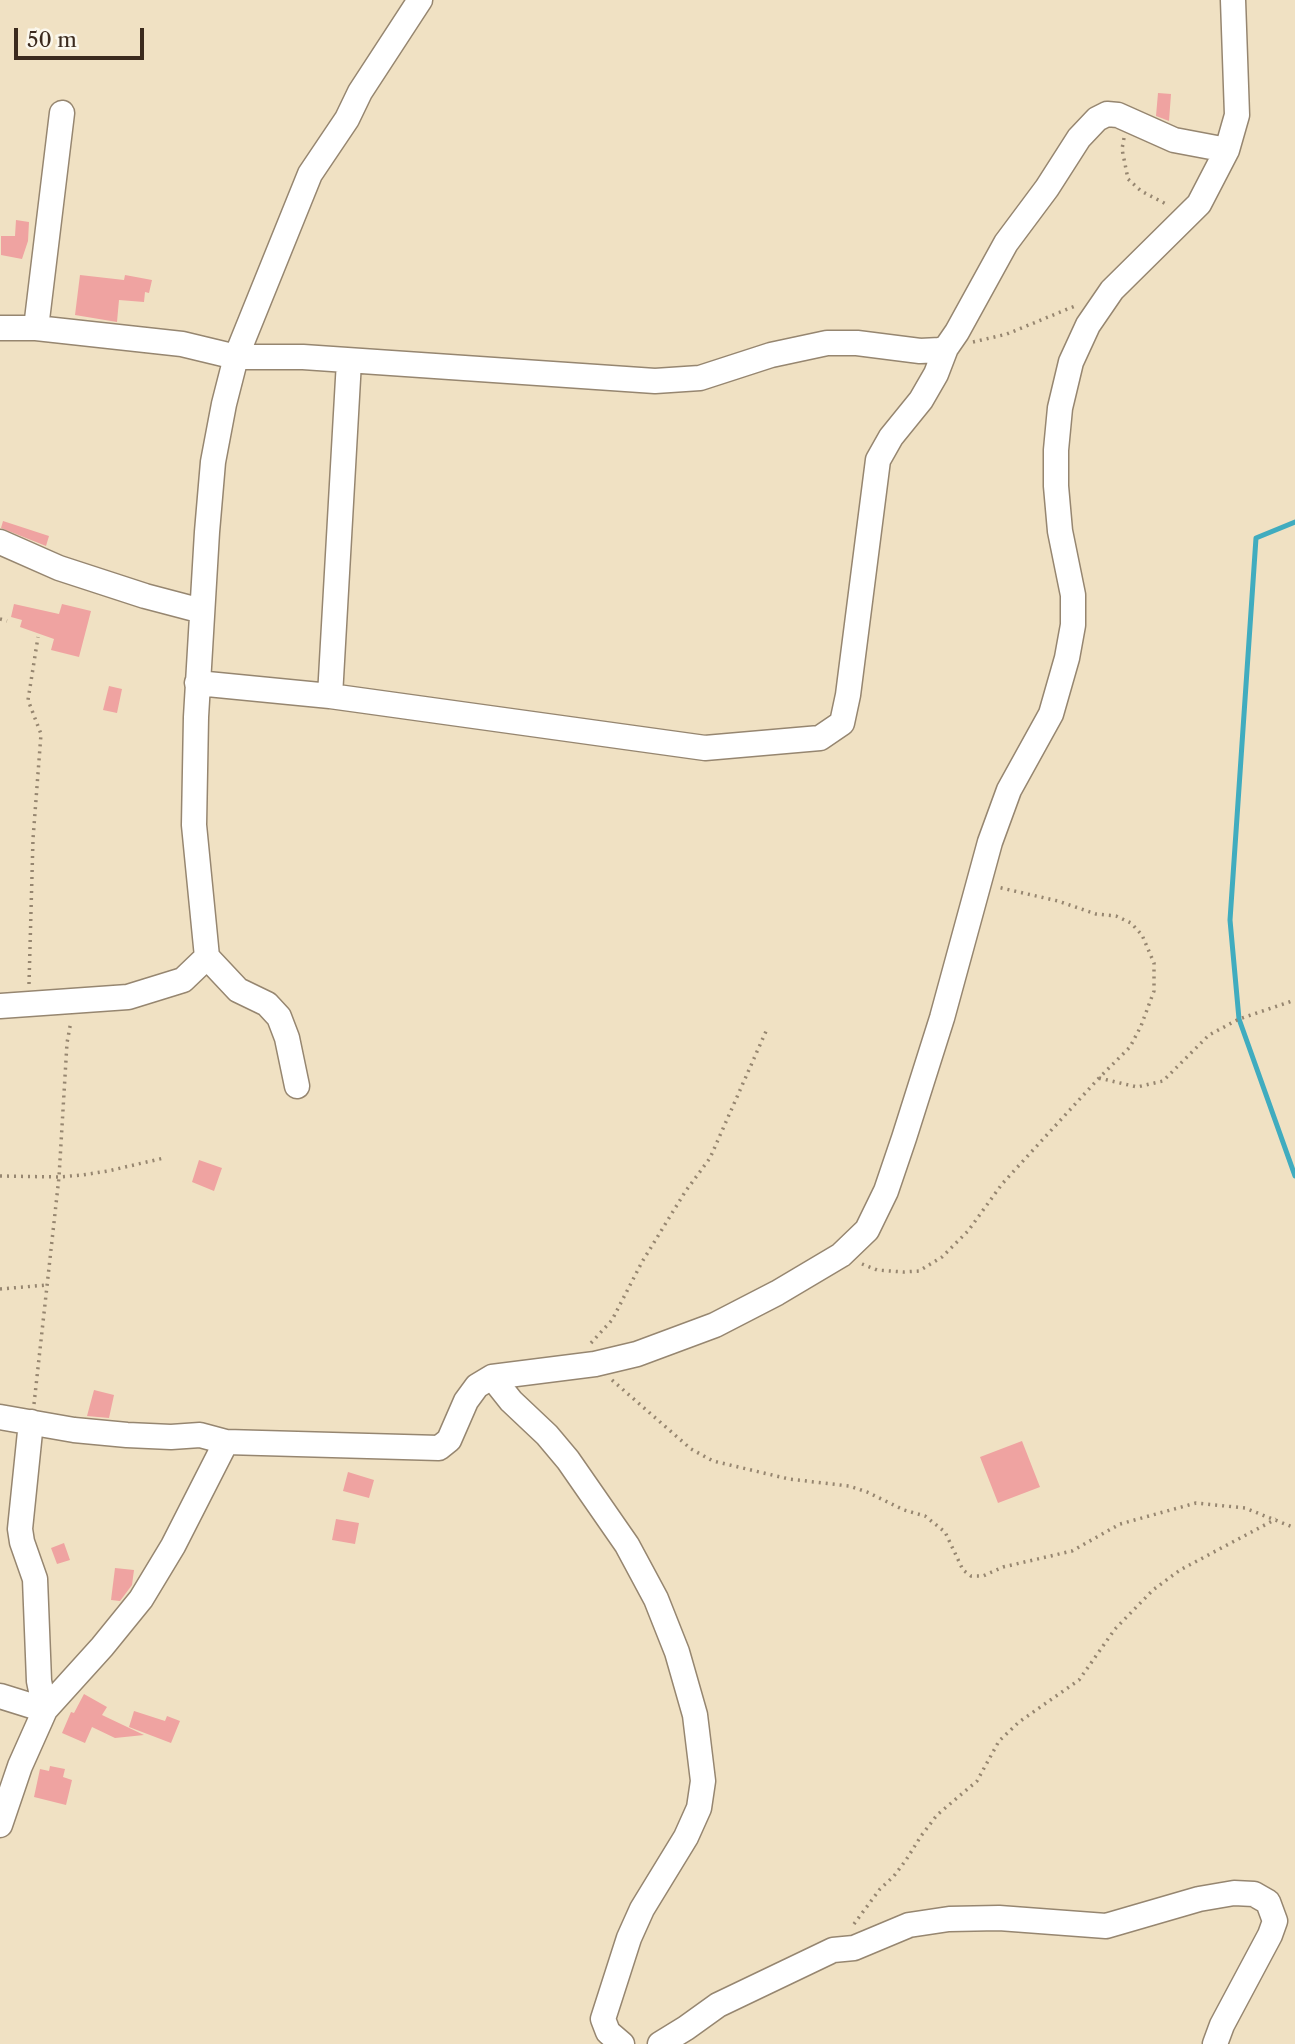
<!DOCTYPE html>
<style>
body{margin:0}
#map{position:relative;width:1295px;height:2044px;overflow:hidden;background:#f0e1c3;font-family:"Libre Caslon Text",serif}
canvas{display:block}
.scale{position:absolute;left:14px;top:28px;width:130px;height:32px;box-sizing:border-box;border:4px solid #3b2a1e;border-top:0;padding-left:9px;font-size:21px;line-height:24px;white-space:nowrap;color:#3b2a1e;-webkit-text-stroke:5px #fbf7ec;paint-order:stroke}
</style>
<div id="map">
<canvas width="1295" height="2044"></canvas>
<div class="scale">50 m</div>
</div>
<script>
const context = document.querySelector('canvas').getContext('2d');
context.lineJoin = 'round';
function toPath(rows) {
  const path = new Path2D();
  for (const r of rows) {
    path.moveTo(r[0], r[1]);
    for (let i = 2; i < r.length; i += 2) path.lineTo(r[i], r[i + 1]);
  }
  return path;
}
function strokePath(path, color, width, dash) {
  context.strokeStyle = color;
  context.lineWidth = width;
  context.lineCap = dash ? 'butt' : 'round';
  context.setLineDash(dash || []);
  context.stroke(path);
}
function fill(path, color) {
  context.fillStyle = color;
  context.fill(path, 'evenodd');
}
const stream = toPath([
 [1295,522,1256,538,1230,920,1239,1019,1295,1176]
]);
const building = toPath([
 [1158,93,1171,94,1169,121,1156,116],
 [16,220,29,222,28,241,22,259,1,255,1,236,15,236],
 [80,275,124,280,125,275,152,280,149,293,145,292,144,302,119,300,117,322,75,315],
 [3,521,49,536,46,546,1,528],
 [14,604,59,614,62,604,91,611,79,657,51,650,54,639,20,627,22,620,11,617],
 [109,686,122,689,117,713,103,710],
 [199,1160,222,1168,214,1191,192,1182],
 [94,1390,114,1395,109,1418,87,1416],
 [1022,1441,1040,1487,998,1503,980,1457],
 [348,1472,374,1480,369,1498,343,1491],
 [336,1519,359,1523,355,1544,332,1540],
 [64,1543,70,1560,57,1564,51,1548],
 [115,1568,134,1570,132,1585,120,1601,111,1600],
 [84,1694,107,1707,102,1715,144,1735,115,1738,92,1727,85,1743,62,1733,71,1712,74,1713],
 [134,1711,165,1721,167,1716,180,1721,171,1743,129,1727],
 [50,1766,65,1769,63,1777,72,1780,66,1805,34,1797,40,1769,49,1771]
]);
const path = toPath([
 [1124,138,1122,149,1128,179,1141,191,1168,205],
 [973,342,1007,334,1075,306],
 [0,619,7,621],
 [29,984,33,839,41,734,28,700,38,637],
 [1099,1078,1137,1087,1163,1081,1209,1035,1239,1019,1295,1000],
 [0,1176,59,1177,82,1175,108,1171,164,1158],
 [862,1264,877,1270,903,1272,919,1271,942,1257,968,1231,1002,1184,1099,1078,1130,1047,1141,1026,1154,991,1154,963,1142,935,1131,923,1116,916,1096,914,1058,901,997,887],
 [0,1289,47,1285],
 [591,1343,612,1320,642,1262,685,1192,710,1158,767,1029],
 [612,1380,691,1449,713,1461,789,1479,849,1486,867,1492,904,1510,925,1516,945,1532,963,1570,971,1576,983,1576,1003,1567,1072,1551,1120,1524,1196,1503,1245,1508,1295,1528],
 [34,1404,59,1177,67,1043,71,1021],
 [854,1924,880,1889,894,1876,906,1860,921,1836,937,1815,977,1781,999,1741,1019,1722,1079,1680,1115,1629,1153,1590,1180,1570,1276,1519]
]);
const minor = toPath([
 [0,328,36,328,182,344,236,357,303,357,655,381,700,378,771,355,827,343,857,343,920,351,940,350,946,348,957,332,1006,243,1047,188,1079,138,1097,119,1107,114,1118,115,1174,140,1227,150],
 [36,328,62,113],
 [0,542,59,568,145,596,202,611],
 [197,683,330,696,705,748,820,738,842,723,848,695,878,460,891,437,921,400,936,374,946,348],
 [330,696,349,361],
 [207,957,238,990,267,1004,279,1017,287,1038,297,1086],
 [0,1006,128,997,183,980,207,957,194,825,196,717,207,532,213,462,224,404,236,357,310,174,347,119,360,92,420,0],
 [492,1377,511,1401,547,1435,568,1460,627,1545,656,1599,677,1652,695,1715,703,1781,699,1808,686,1837,642,1909,629,1938,603,2019,608,2032,622,2044],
 [0,1417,74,1430,127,1435,171,1437,200,1435,226,1442,439,1448,449,1440,466,1401,477,1386,492,1377,595,1364,637,1354,715,1325,777,1293,841,1255,867,1230,886,1191,904,1138,942,1018,990,842,1009,790,1051,714,1067,658,1073,625,1073,595,1060,531,1056,486,1056,450,1060,408,1071,362,1088,325,1112,290,1199,204,1227,150,1237,115,1233,0],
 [31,1422,20,1529,22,1542,35,1579,39,1681,45,1710],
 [0,1696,45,1710],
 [0,1825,20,1766,45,1710,102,1647,141,1599,173,1546,226,1442],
 [660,2044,686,2028,718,2005,833,1950,854,1948,909,1925,949,1919,999,1918,1106,1926,1199,1899,1234,1893,1254,1894,1268,1902,1275,1921,1270,1935,1222,2025,1215,2044]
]);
strokePath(stream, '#40acbf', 5);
fill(building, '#efa3a1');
strokePath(minor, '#968670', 27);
strokePath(path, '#968670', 3.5, [2, 5]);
strokePath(minor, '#fff', 24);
</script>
